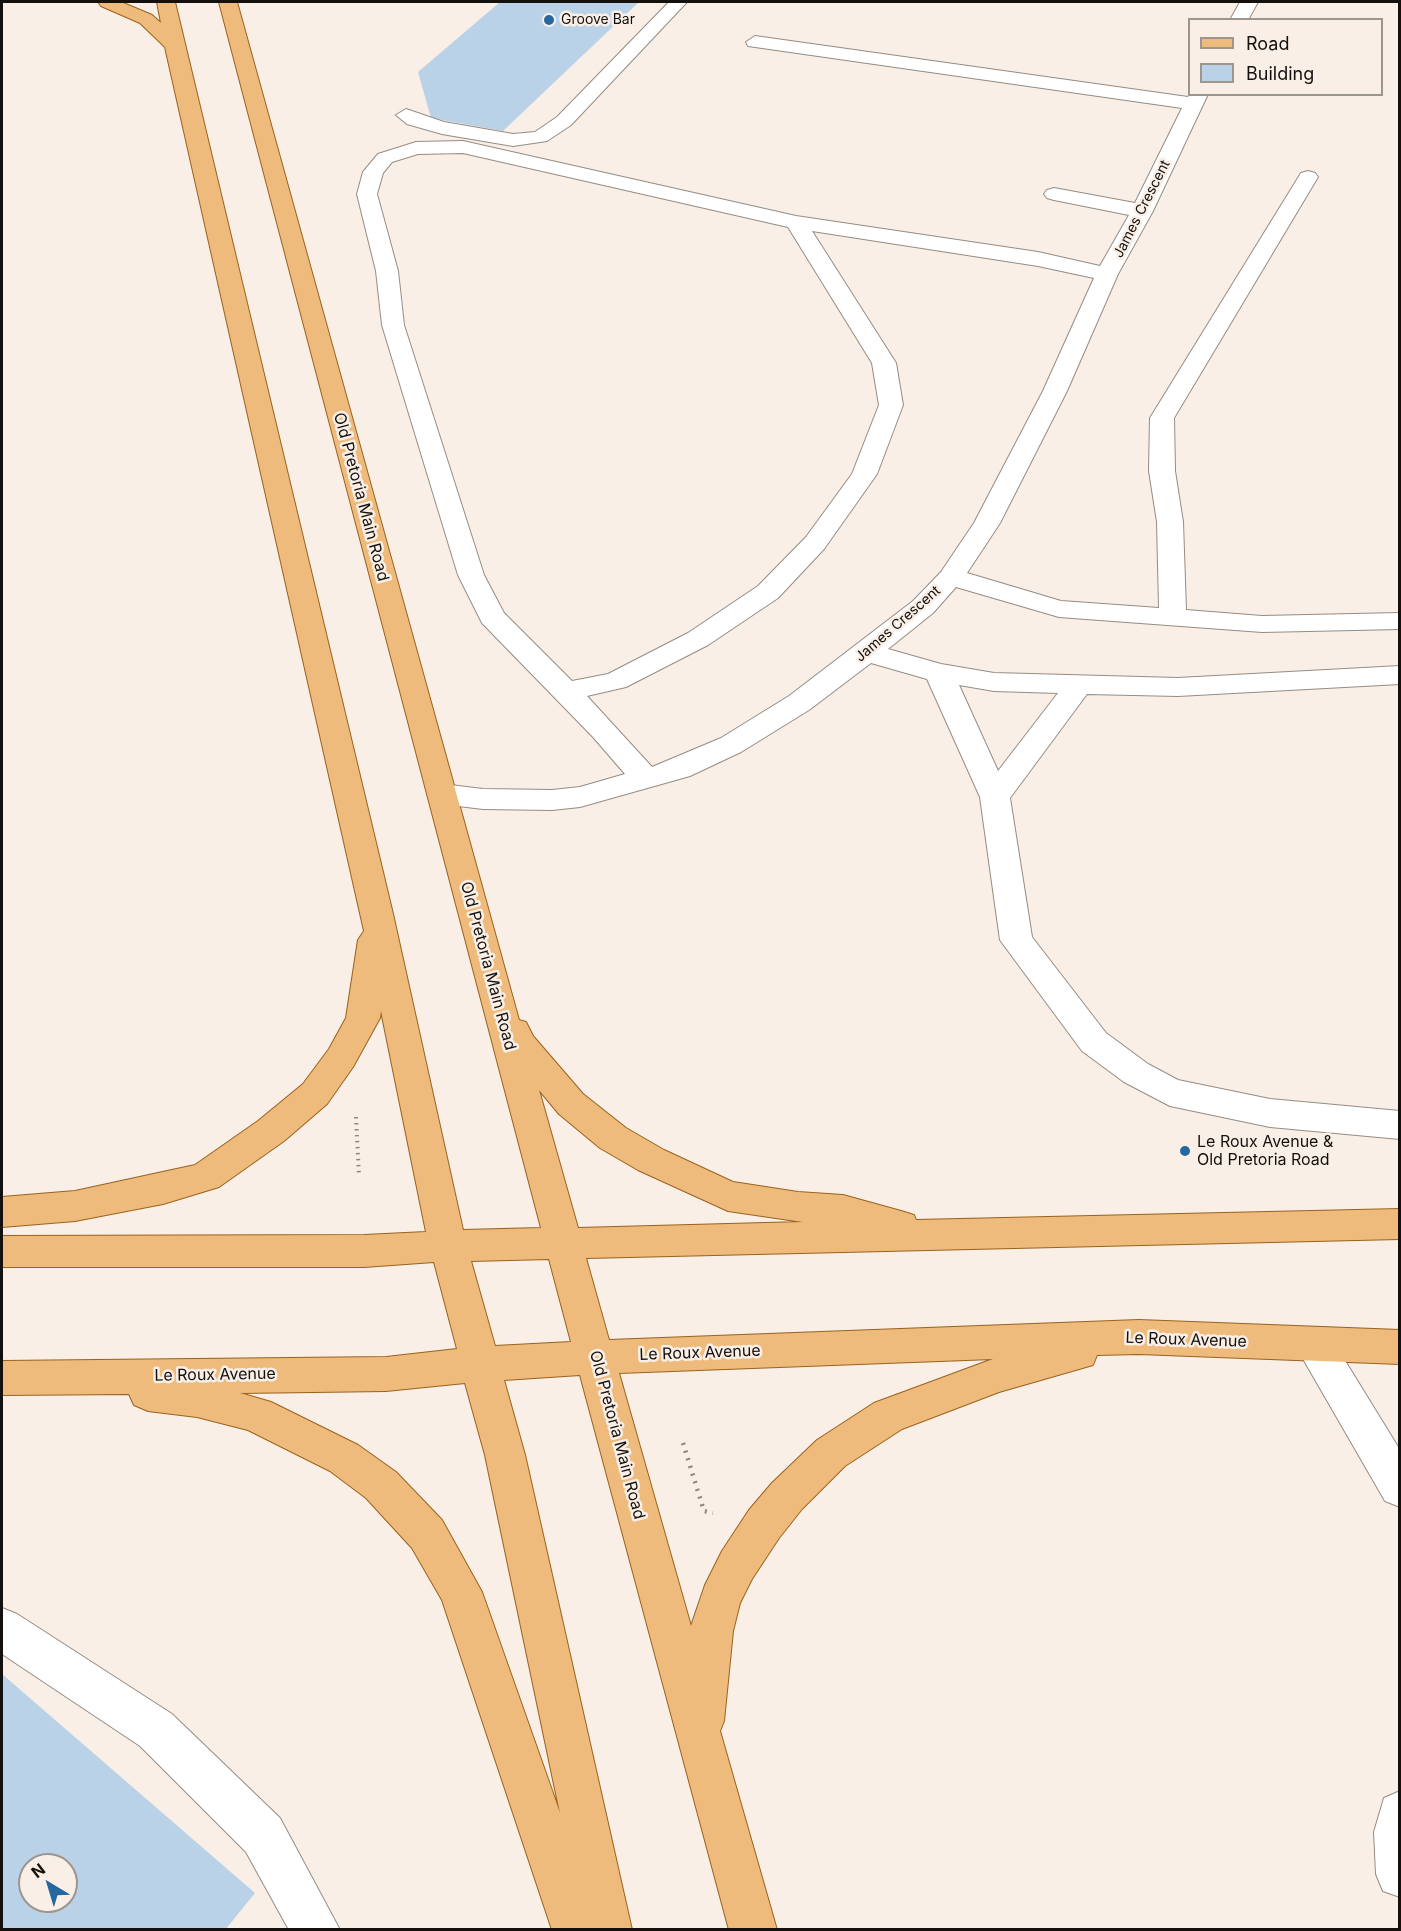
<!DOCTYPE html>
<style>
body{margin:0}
#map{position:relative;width:1401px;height:1931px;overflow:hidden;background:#f9efe6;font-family:Inter,sans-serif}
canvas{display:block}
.frame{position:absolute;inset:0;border:3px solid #13100d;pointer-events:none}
.legend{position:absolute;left:1188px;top:18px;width:195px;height:78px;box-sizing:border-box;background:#f9efe6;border:2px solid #9d968f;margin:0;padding:8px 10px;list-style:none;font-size:18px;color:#13100d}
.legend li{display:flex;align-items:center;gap:12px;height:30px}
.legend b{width:30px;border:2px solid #9d968f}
.north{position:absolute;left:18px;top:1853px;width:60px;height:60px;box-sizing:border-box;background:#f9efe6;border:2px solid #9d968f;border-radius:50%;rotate:322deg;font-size:16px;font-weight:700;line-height:24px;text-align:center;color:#13100d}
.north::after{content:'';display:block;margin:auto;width:21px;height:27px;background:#26679d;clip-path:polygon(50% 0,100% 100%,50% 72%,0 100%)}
</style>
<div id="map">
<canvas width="1401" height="1931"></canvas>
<div class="frame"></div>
<ul class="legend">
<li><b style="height:8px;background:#eebb7d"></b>Road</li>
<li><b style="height:16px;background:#bad2e8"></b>Building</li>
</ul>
<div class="north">N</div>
</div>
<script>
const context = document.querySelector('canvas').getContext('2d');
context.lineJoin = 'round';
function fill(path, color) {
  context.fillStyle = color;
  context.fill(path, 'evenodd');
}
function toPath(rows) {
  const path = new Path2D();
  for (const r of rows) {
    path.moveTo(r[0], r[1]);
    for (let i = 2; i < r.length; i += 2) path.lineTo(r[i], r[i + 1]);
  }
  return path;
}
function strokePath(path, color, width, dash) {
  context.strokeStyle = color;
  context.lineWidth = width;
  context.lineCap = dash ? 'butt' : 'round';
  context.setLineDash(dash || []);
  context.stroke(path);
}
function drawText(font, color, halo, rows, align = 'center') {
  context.font = font + ' Inter,sans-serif';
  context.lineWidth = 5;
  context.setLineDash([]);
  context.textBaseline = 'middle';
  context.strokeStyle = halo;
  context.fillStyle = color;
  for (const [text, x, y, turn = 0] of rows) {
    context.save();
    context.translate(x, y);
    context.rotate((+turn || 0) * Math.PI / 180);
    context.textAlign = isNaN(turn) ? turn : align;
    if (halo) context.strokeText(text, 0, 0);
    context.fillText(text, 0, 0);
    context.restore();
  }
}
const building = toPath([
 [500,2,639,2,503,131,431,118,418,72],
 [2,1674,255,1893,225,1930,2,1930],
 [30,1865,66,1865,66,1901,30,1901]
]);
const pathFar1 = toPath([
 [356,1117,359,1176]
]);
const path = toPath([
 [683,1443,704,1511,713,1513]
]);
const minor = toPath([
 [669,2,687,2,571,125,547,141,513,146,442,134,407,124,396,115,406,109,444,122,513,134,535,132,557,117,669,2],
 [1240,2,1258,2,1248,20,1230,20,1240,2],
 [755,36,1188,97,1190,94,1208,94,1153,211,1118,274,1067,391,1000,523,967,573,1061,601,1159,608,1157,522,1149,471,1150,418,1301,173,1308,171,1315,173,1318,177,1174,418,1175,471,1183,522,1186,610,1262,616,1400,613,1400,629,1262,632,1059,617,956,587,933,613,888,649,941,664,994,673,1178,678,1400,666,1400,684,1178,696,1087,694,1010,798,1032,937,1106,1033,1148,1064,1178,1080,1270,1099,1400,1111,1400,1139,1270,1127,1170,1106,1124,1082,1082,1051,1000,940,980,797,927,679,871,663,809,710,741,752,690,776,580,807,552,810,483,809,442,804,431,801,427,794,431,787,442,784,483,789,552,790,580,787,625,774,593,737,482,623,458,575,382,325,376,271,357,194,363,172,378,154,416,142,463,141,796,216,1038,252,1100,266,1129,215,1054,200,1047,198,1044,194,1047,190,1054,188,1135,203,1182,108,748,46,746,42,755,36],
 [463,153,788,227,872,363,879,405,852,474,806,537,758,586,688,633,608,674,572,681,504,613,484,575,404,325,398,271,377,194,383,173,392,162,418,154,463,153],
 [812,231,1038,266,1094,278,1043,391,974,523,941,572,913,601,789,696,721,738,652,767,587,696,626,687,708,645,778,598,824,549,877,474,903,405,896,363,812,231],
 [959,685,994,691,1058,693,998,771,959,685],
 [1314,1328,1328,1333,1400,1450,1400,1507,1385,1501,1295,1345,1300,1333,1314,1328],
 [2,1608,17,1614,172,1714,280,1818,340,1930,289,1930,246,1852,140,1746,2,1654,2,1608],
 [1400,1791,1400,1897,1383,1891,1376,1874,1374,1832,1384,1798,1400,1791]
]);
const major = toPath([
 [98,2,121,2,152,15,161,23,157,2,175,2,393,914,463,1230,541,1228,219,2,237,2,519,1020,526,1022,533,1036,583,1094,626,1128,664,1150,733,1182,798,1192,843,1195,901,1211,914,1215,916,1220,1400,1209,1400,1239,586,1258,609,1340,1139,1320,1400,1330,1400,1364,1139,1354,1097,1355,1093,1365,999,1392,902,1429,845,1466,802,1509,779,1538,752,1579,740,1603,733,1631,724,1721,720,1731,777,1930,729,1930,580,1375,504,1380,525,1455,632,1930,552,1930,442,1600,412,1548,366,1498,330,1471,248,1430,197,1417,148,1411,134,1405,129,1394,2,1395,2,1361,386,1357,457,1349,434,1262,364,1267,2,1267,2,1236,364,1235,426,1232,381,1011,380,1018,353,1067,327,1104,284,1141,219,1187,163,1204,75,1221,2,1227,2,1197,75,1191,195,1165,258,1121,303,1084,329,1049,346,1018,358,940,364,931,165,47,140,23,101,6,98,2],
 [539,1090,559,1114,600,1148,638,1170,728,1211,803,1222,578,1228,539,1090],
 [549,1259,571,1342,495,1346,471,1261,549,1259],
 [993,1359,874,1403,817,1440,772,1483,749,1510,722,1551,705,1585,691,1626,619,1373,993,1359],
 [465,1383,485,1455,560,1813,482,1592,442,1520,396,1472,358,1445,271,1402,240,1393,386,1391,465,1383]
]);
const markers = [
 [549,20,6,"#26679d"],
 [1185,1151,6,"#26679d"]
];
const farPoinames = [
 ["Groove Bar",561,20]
];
const farStreetnames = [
 ["James Crescent",1142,209,-63],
 ["James Crescent",898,624,-41]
];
const streetNames = [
 ["Old Pretoria Main Road",361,497,75],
 ["Old Pretoria Main Road",488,966,75],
 ["Le Roux Avenue",1186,1340,2],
 ["Le Roux Avenue",700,1353,-2],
 ["Le Roux Avenue",215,1375,-1],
 ["Old Pretoria Main Road",617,1435,75]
];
const poiNames = [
 ["Le Roux Avenue &",1197,1142],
 ["Old Pretoria Road",1197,1160]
];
fill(building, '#bad2e8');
strokePath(minor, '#958c84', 2);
strokePath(major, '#9a621d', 2);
strokePath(pathFar1, '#8e8781', 4, [1.5, 4.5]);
strokePath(path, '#8e8781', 4.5, [2, 6]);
fill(minor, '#fff');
fill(major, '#eebb7d');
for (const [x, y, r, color] of markers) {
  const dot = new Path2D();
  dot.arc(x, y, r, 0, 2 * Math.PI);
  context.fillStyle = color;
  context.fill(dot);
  strokePath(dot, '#f9efe6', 2);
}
drawText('14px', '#13100d', '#f9efe6', farPoinames, 'left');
drawText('14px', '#13100d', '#f9efe6', farStreetnames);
drawText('16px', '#13100d', '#f9efe6', streetNames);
drawText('16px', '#13100d', '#f9efe6', poiNames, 'left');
</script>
